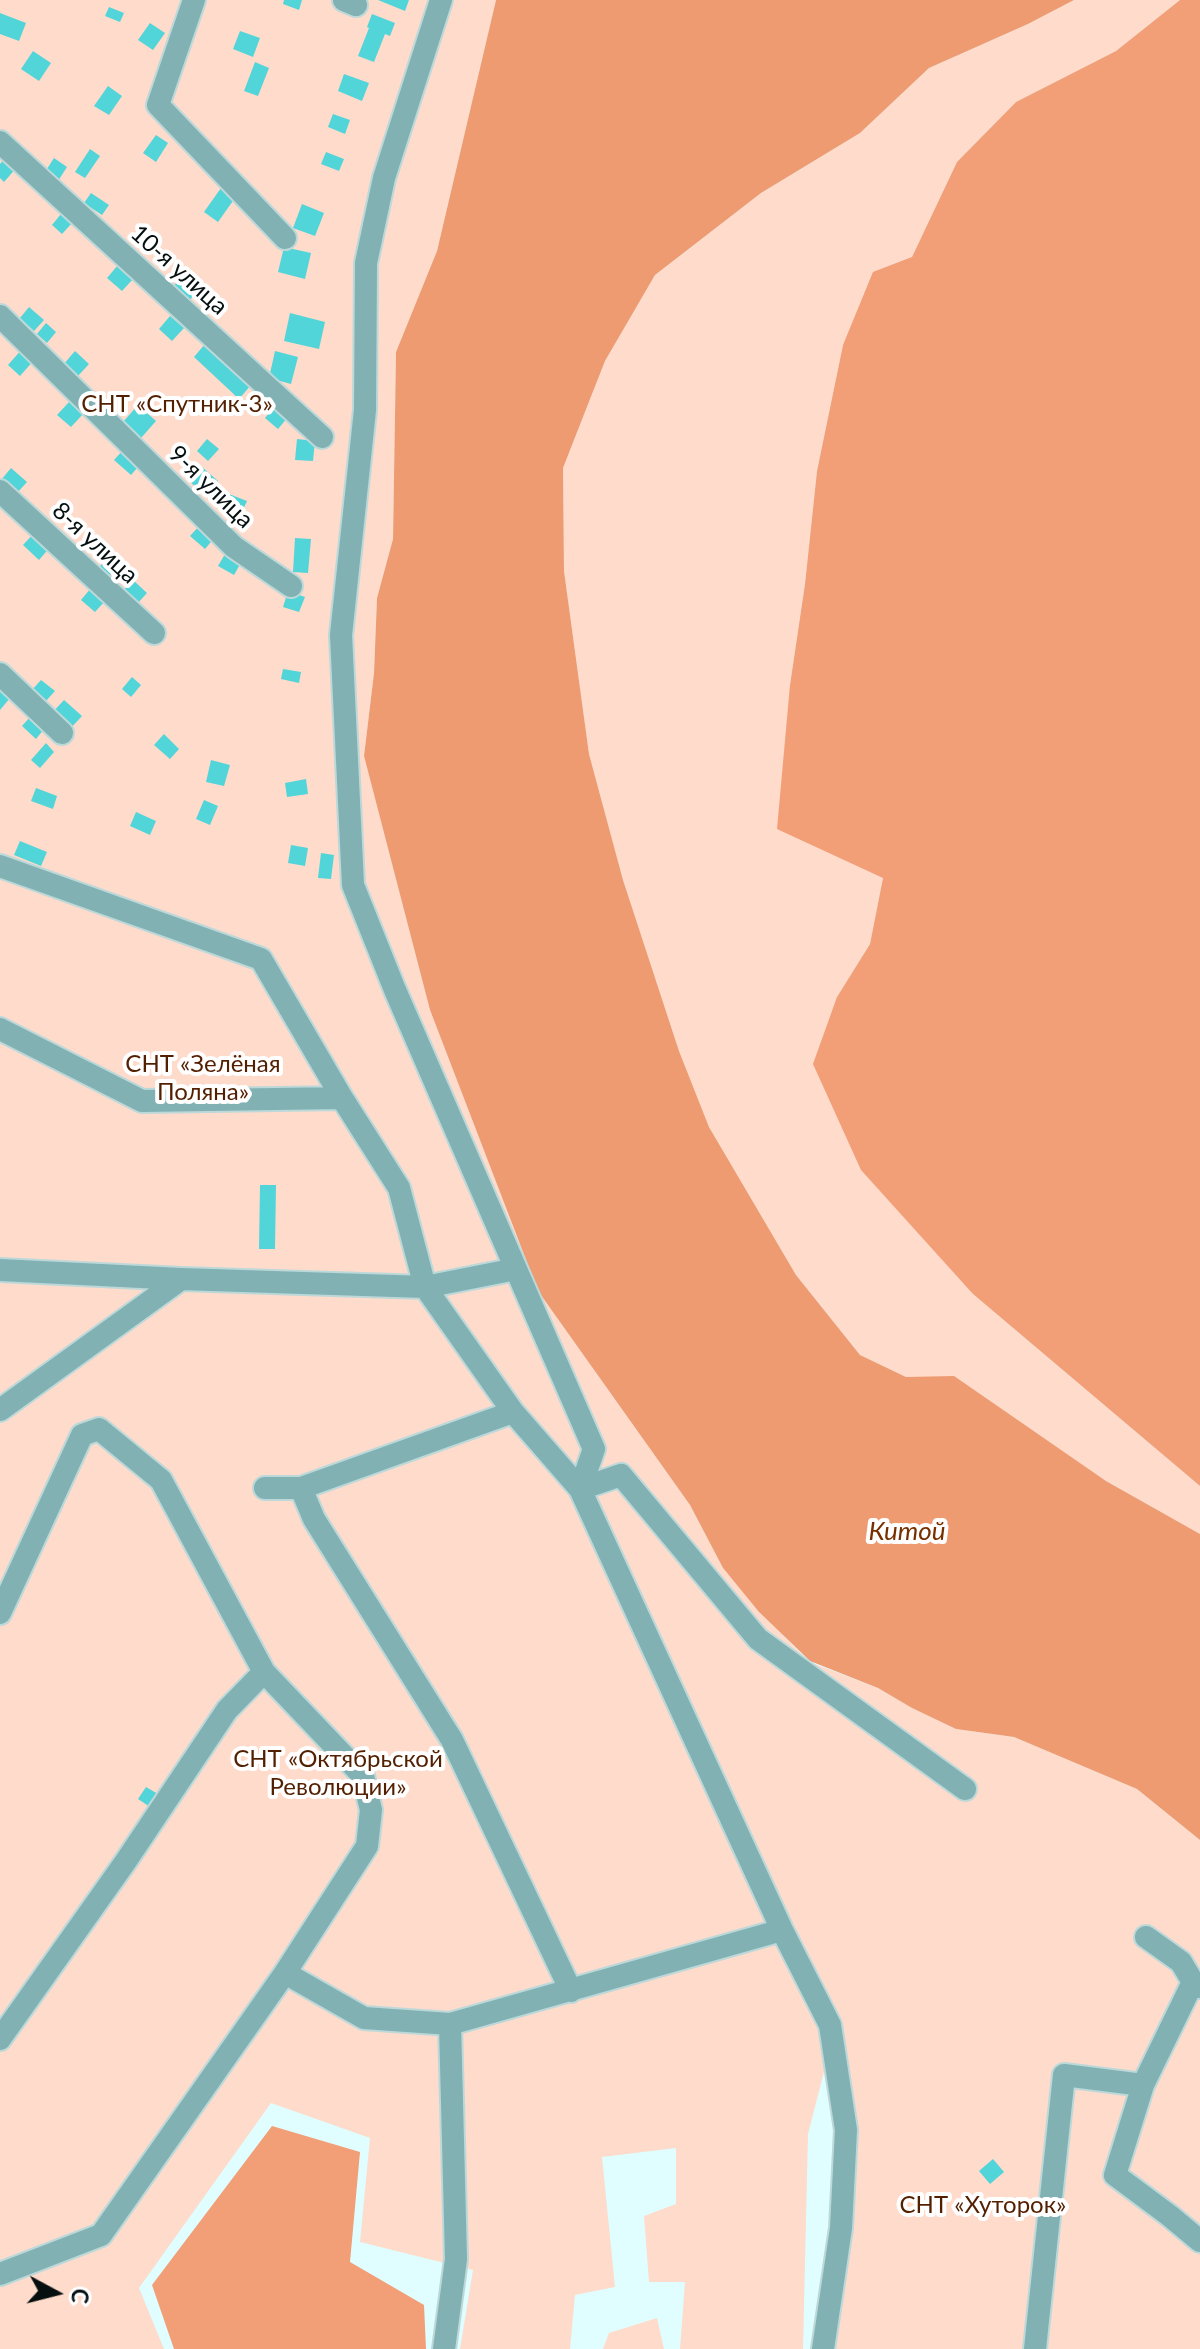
<!DOCTYPE html>
<meta charset="utf-8">
<style>
body{margin:0}
#map{position:relative;width:1200px;height:2349px;overflow:hidden;background:#e0feff;font-family:Lato,sans-serif}
canvas{display:block}
.north{position:absolute;left:16px;top:2253px;width:80px;height:80px;-webkit-text-stroke:6px #fff;paint-order:stroke;rotate:97deg;font-size:22px;font-weight:700;line-height:32px;text-align:center;color:#050f0f}
.north::after{content:'';display:block;margin:auto;width:28px;height:36px;background:#050f0f;clip-path:polygon(50% 0,100% 100%,50% 72%,0 100%)}
</style>
<div id="map">
<canvas width="1200" height="2349"></canvas>
<div class="north">С</div>
</div>
<script>
const context = document.querySelector('canvas').getContext('2d');
context.lineJoin = 'round';
function fill(path, color) {
  context.fillStyle = color;
  context.fill(path, 'evenodd');
}
function toPath(rows) {
  const path = new Path2D();
  for (const r of rows) {
    path.moveTo(r[0], r[1]);
    for (let i = 2; i < r.length; i += 2) path.lineTo(r[i], r[i + 1]);
  }
  return path;
}
function strokePath(path, color, width, dash) {
  context.strokeStyle = color;
  context.lineWidth = width;
  context.lineCap = dash ? 'butt' : 'round';
  context.setLineDash(dash || []);
  context.stroke(path);
}
function drawText(font, color, halo, rows, align = 'center') {
  context.font = font + ' Lato,sans-serif';
  context.lineWidth = 8;
  context.setLineDash([]);
  context.textBaseline = 'middle';
  context.strokeStyle = halo;
  context.fillStyle = color;
  for (const [text, x, y, turn = 0] of rows) {
    context.save();
    context.translate(x, y);
    context.rotate((+turn || 0) * Math.PI / 180);
    context.textAlign = isNaN(turn) ? turn : align;
    if (halo) context.strokeText(text, 0, 0);
    context.fillText(text, 0, 0);
    context.restore();
  }
}
const green = toPath([
 [0,0,496,0,437,251,396,352,393,539,377,598,374,673,364,756,430,1010,538,1291,690,1505,723,1568,759,1612,810,1662,878,1688,912,1708,956,1729,1014,1737,1137,1789,1200,1840,1200,2349,832,2349,844,2037,833,2037,808,2134,803,2349,680,2349,685,2282,649,2282,644,2216,676,2204,676,2148,602,2157,615,2287,575,2295,570,2349,460,2349,473,2270,360,2242,370,2138,271,2103,139,2288,164,2349,0,2349],
 [1074,0,1180,0,1116,51,1016,102,957,162,912,257,843,345,817,471,805,584,790,685,883,878,870,944,837,997,973,1294,1200,1486,1200,1534,1106,1481,954,1377,906,1377,860,1355,796,1275,709,1127,679,1051,623,880,589,754,564,571,563,468,605,361,655,275,761,193,860,133,929,68,1028,24],
 [657,2318,664,2349,603,2349,609,2333]
]);
const forest = toPath([
 [1180,0,1200,0,1200,1486,973,1294,861,1170,813,1064,837,997,870,944,883,878,777,829,790,685,805,584,817,471,843,345,873,272,912,257,957,162,1016,102,1116,51],
 [272,2126,360,2152,350,2262,424,2305,426,2349,174,2349,152,2285]
]);
const water = toPath([
 [496,0,1074,0,1028,24,929,68,860,133,761,193,655,275,605,361,563,468,564,571,589,754,623,880,679,1051,709,1127,796,1275,860,1355,906,1377,954,1376,1106,1481,1200,1534,1200,1840,1137,1789,1014,1737,956,1729,912,1708,878,1688,810,1661,759,1612,723,1568,690,1505,538,1291,430,1010,364,756,374,673,377,598,393,539,396,352,437,251]
]);
const building = toPath([
 [284,0,302,0,299,10,283,4],
 [378,0,409,0,405,11],
 [109,7,124,13,120,22,105,16],
 [0,13,26,23,19,41,0,34],
 [372,14,395,23,390,36,385,34,374,62,358,56,369,28,367,27],
 [150,23,165,33,153,50,138,40],
 [240,31,260,38,253,57,233,49],
 [33,51,51,63,39,81,21,69],
 [255,62,269,68,258,96,244,91],
 [344,74,369,83,362,101,338,91],
 [108,86,122,96,109,115,94,106],
 [333,114,350,120,345,134,328,127],
 [156,135,168,143,156,162,143,153],
 [90,149,100,156,85,178,75,172],
 [326,152,344,159,339,171,321,164],
 [6,157,17,167,4,182,0,178,0,164],
 [54,158,67,167,58,181,45,172],
 [221,188,235,198,218,222,204,212],
 [91,193,109,205,102,215,84,203],
 [302,204,324,213,315,236,293,228],
 [61,214,72,223,62,234,52,225],
 [284,247,311,253,305,279,278,272],
 [118,265,133,279,122,291,107,278],
 [178,280,196,292,187,304,170,292],
 [29,307,44,320,34,331,20,318],
 [290,313,325,322,319,349,284,341],
 [170,316,184,328,172,341,159,329],
 [46,323,56,332,47,343,37,334],
 [205,344,251,385,239,399,194,357],
 [23,348,35,359,20,376,8,365],
 [75,351,89,364,77,377,63,365],
 [275,351,298,357,291,384,269,378],
 [70,401,84,413,71,427,57,415],
 [138,405,156,421,141,438,123,422],
 [275,406,288,417,278,429,265,418],
 [207,439,219,449,208,461,197,451],
 [297,439,315,441,313,461,295,460],
 [125,448,142,462,131,475,114,460],
 [202,467,218,481,206,496,189,481],
 [11,468,27,482,17,493,1,480],
 [224,492,247,501,240,516,217,507],
 [201,524,215,537,205,549,190,536],
 [35,532,51,546,39,560,23,545],
 [295,538,311,539,308,573,293,572],
 [228,549,243,559,234,575,218,566],
 [107,558,117,567,106,580,96,571],
 [133,580,147,593,137,604,123,591],
 [91,588,105,601,95,612,81,600],
 [288,591,305,597,299,612,283,607],
 [283,669,301,672,299,683,281,679],
 [132,677,141,685,131,697,122,689],
 [41,680,55,691,45,702,32,690],
 [0,689,10,698,0,710],
 [64,700,82,716,69,730,51,714],
 [30,717,44,729,36,739,22,726],
 [164,734,179,749,170,759,154,745],
 [46,743,54,752,40,768,31,760],
 [211,760,230,765,224,786,206,782],
 [306,779,308,794,287,797,285,783],
 [36,788,57,796,53,809,31,801],
 [204,800,218,806,210,825,196,819],
 [136,812,156,821,150,835,130,826],
 [20,841,47,852,41,866,14,855],
 [291,845,308,848,305,866,288,863],
 [321,853,334,855,331,879,318,878],
 [260,1185,276,1185,275,1249,259,1249],
 [146,1787,158,1794,150,1807,138,1799],
 [993,2159,1004,2172,990,2184,979,2171]
]);
const minor = toPath([
 [194,0,158,105,285,238],
 [344,0,356,5],
 [441,0,384,178,366,263,365,410,341,635,353,885,395,990,594,1449,580,1489],
 [0,142,322,437],
 [0,316,234,547,291,586],
 [0,491,154,633],
 [0,674,62,733],
 [0,866,261,959,342,1098,399,1188,425,1287,513,1412,580,1489,782,1930,830,2025,846,2130,841,2228,823,2349],
 [0,1029,142,1101,342,1098],
 [0,1270,181,1279,425,1287,516,1269],
 [0,1410,181,1279],
 [265,1488,301,1488,513,1412],
 [301,1488,314,1519,452,1740,571,1991],
 [580,1489,621,1475,758,1639,965,1789],
 [0,1613,82,1435,99,1429,161,1480,264,1672,363,1776,371,1810,367,1846,285,1973,101,2235,0,2274],
 [1146,1937,1181,1962,1193,1982],
 [285,1973,364,2018,450,2024,782,1930],
 [1200,1987,1193,1982,1143,2085,1115,2175,1170,2216,1200,2241],
 [0,2039,126,1861,227,1710,264,1672],
 [444,2349,456,2259,450,2024],
 [1035,2349,1064,2075,1143,2085]
]);
const streetNames = [
 ["10-я улица",179,270,42],
 ["9-я улица",211,487,44],
 ["8-я улица",95,543,43]
];
const parkNames = [
 ["СНТ «Спутник-3»",177,404],
 ["СНТ «Зелёная",203,1064],
 ["Поляна»",203,1092],
 ["СНТ «Октябрьской",338,1759],
 ["Революции»",338,1787],
 ["СНТ «Хуторок»",983,2205]
];
const waterNames = [
 ["Китой",907,1532]
];
fill(green, '#fedbcb');
fill(forest, '#f29e76');
fill(water, '#ee9b72');
fill(building, '#51d5d9');
strokePath(minor, '#bdd8d9', 26);
strokePath(minor, '#81b1b3', 22);
drawText('24px', '#050f0f', '#fff', streetNames);
drawText('24px', '#531f01', '#fff', parkNames);
drawText('italic 26px', '#793000', '#fff', waterNames);
</script>
